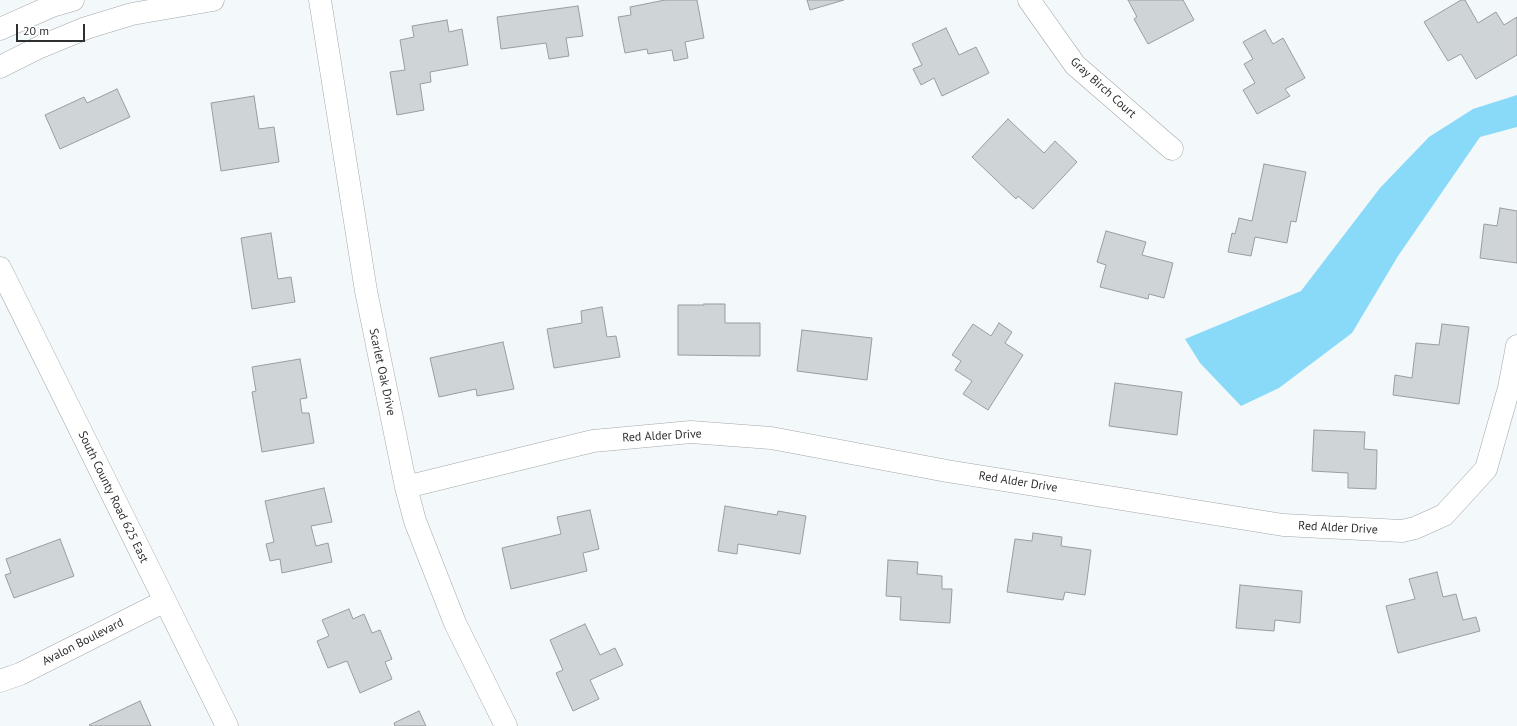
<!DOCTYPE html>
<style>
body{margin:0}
#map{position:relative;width:1517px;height:726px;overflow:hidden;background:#f3f8fa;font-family:"PT Sans",sans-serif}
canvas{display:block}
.scale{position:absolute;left:16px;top:24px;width:69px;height:18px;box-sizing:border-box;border:2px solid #2d2f30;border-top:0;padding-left:5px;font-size:12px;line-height:14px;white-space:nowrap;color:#2d2f30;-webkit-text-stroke:3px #fff;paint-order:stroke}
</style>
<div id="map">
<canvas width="1517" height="726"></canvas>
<div class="scale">20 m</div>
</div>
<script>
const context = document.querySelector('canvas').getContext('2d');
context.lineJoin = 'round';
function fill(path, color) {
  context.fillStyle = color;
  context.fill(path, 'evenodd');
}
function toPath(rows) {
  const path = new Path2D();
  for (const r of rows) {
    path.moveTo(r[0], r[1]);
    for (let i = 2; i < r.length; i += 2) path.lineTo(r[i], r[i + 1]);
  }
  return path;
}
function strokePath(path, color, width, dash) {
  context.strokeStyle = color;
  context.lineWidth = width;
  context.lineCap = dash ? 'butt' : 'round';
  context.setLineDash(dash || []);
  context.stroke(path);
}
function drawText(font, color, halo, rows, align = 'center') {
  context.font = font + ' "PT Sans",sans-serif';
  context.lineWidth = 3;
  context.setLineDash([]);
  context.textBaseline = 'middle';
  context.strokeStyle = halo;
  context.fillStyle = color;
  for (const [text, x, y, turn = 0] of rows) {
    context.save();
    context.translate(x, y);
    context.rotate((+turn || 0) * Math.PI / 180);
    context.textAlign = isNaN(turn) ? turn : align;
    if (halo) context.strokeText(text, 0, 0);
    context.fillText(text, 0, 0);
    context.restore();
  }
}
const green = toPath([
 [1517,95,1517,127,1480,137,1398,256,1352,333,1279,388,1241,406,1200,363,1185,339,1301,291,1380,188,1429,137,1473,109]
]);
const building = toPath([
 [665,0,697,0,704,38,685,42,688,58,674,61,672,50,648,54,647,49,625,53,618,17,631,15,630,7,665,0],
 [807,0,844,0,810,10,807,0],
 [1128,0,1183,0,1194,20,1148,44,1134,19,1137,17,1128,0],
 [1461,0,1465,0,1478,23,1496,12,1504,25,1517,17,1517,55,1476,79,1461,54,1448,61,1424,22,1461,0],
 [578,6,583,36,566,38,569,56,549,59,546,43,501,49,497,17,578,6],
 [447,20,449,32,462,29,468,65,430,72,431,82,420,84,424,110,397,115,390,72,405,70,400,40,414,37,412,26,447,20],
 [946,28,959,55,976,47,989,73,942,96,934,78,921,85,913,69,922,65,912,44,946,28],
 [1265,30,1273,44,1283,38,1305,78,1285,89,1290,96,1257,114,1243,90,1255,83,1244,64,1253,59,1243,42,1265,30],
 [117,89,130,117,60,149,45,115,84,97,87,103,117,89],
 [254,96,259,129,274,127,279,162,221,171,211,103,254,96],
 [1008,119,1044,153,1055,141,1077,162,1033,209,1018,196,1016,199,972,157,1008,119],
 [1264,164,1306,172,1296,222,1291,221,1287,243,1255,237,1251,256,1228,252,1232,233,1235,234,1239,218,1252,221,1264,164],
 [1500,208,1517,211,1517,263,1480,258,1484,224,1497,226,1500,208],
 [1106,231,1146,242,1142,255,1173,263,1164,298,1149,294,1148,299,1100,287,1106,265,1097,262,1106,231],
 [271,233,278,279,291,277,295,302,252,309,241,238,271,233],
 [704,304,725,304,725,323,760,323,760,356,678,355,678,305,704,305,704,304],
 [602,307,607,337,616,336,620,357,554,368,547,329,582,323,581,311,602,307],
 [999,323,1012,332,1005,343,1023,355,988,410,963,394,972,381,955,370,961,361,952,355,973,324,991,336,999,323],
 [1442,324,1469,327,1459,404,1393,395,1395,375,1412,378,1416,343,1439,345,1442,324],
 [802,330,872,338,867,380,797,371,802,330],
 [503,342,514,389,477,396,476,389,439,397,430,358,503,342],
 [300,359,307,398,300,399,302,413,309,413,314,443,262,452,252,392,256,391,252,367,300,359],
 [1115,383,1182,392,1177,435,1109,426,1115,383],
 [1314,430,1365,432,1364,449,1377,450,1376,489,1348,488,1348,473,1312,471,1314,430],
 [324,488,332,522,311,526,316,546,328,543,332,562,282,573,280,559,270,561,266,544,274,542,265,501,324,488],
 [725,506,777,515,778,511,806,516,800,554,738,544,737,554,718,551,725,506],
 [590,510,599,549,583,553,587,571,511,589,502,548,561,534,557,517,590,510],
 [1033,533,1062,537,1061,546,1091,550,1085,595,1065,592,1063,600,1007,592,1015,539,1032,541,1033,533],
 [60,539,74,576,14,598,5,575,11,573,6,559,60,539],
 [888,560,918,562,917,574,942,576,942,589,952,589,950,623,900,620,901,597,886,596,888,560],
 [1437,572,1443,597,1456,594,1463,620,1476,617,1480,631,1398,653,1386,606,1415,599,1409,579,1437,572],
 [1240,585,1302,591,1300,623,1275,620,1274,631,1236,628,1240,585],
 [349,609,353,619,364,614,372,633,380,630,392,659,385,662,392,679,360,693,347,661,328,668,317,641,329,636,322,620,349,609],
 [585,624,600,655,615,648,623,665,590,680,599,699,573,711,556,673,563,670,550,640,585,624],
 [140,701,151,726,90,726,89,725,140,701],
 [419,711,426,726,395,726,394,723,419,711]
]);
const minor = toPath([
 [320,0,366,291,406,487,415,521,455,623,506,726],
 [1029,0,1075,65,1172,149],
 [0,29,52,6,73,0],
 [0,67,40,47,86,28,132,14,213,0],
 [0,268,227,726],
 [406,487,593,441,691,432,771,438,947,471,1283,525,1402,531,1415,528,1444,515,1486,469,1509,388,1517,346],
 [0,681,20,674,165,601]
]);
const streetNames = [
 ["Gray Birch Court",1103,88,42],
 ["Scarlet Oak Drive",382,372,78],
 ["Red Alder Drive",662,436,-3],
 ["Red Alder Drive",1018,482,9],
 ["South County Road 625 East",113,497,64],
 ["Red Alder Drive",1338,528,3],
 ["Avalon Boulevard",83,642,-27]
];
fill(green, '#89d9f8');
fill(building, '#cfd4d6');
strokePath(building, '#999d9f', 1);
strokePath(minor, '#a3a8aa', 23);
strokePath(minor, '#fff', 22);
drawText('12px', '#2d2f30', '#fff', streetNames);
</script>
